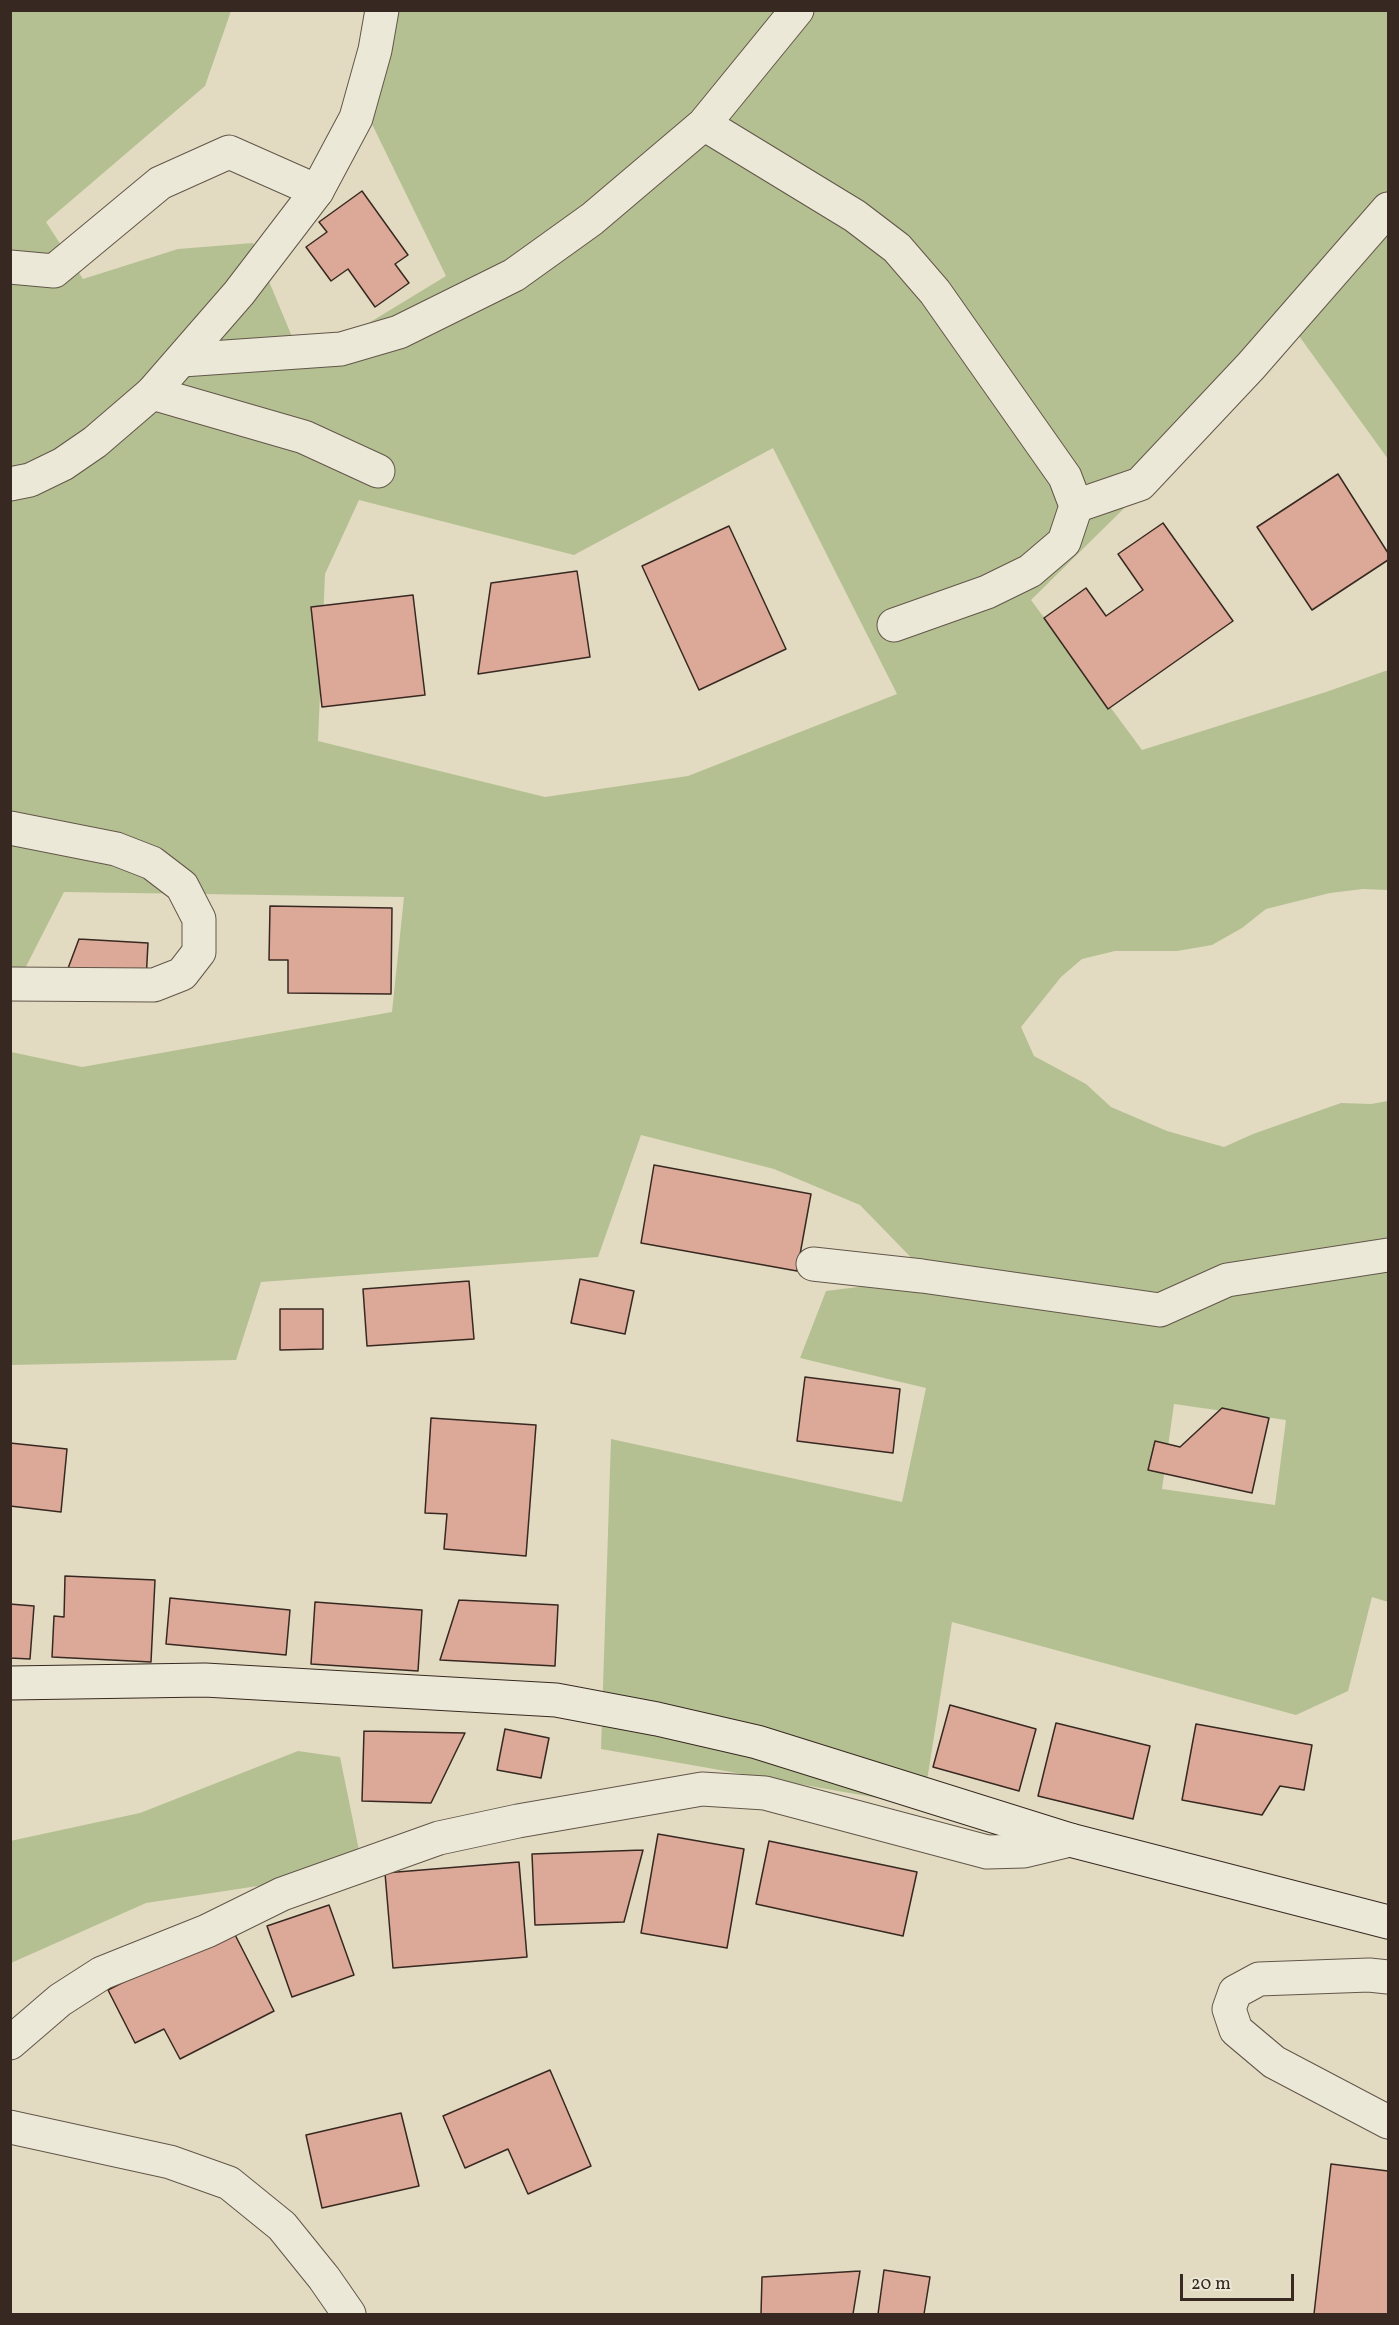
<!DOCTYPE html>
<style>
body{margin:0}
#map{position:relative;width:1399px;height:2325px;overflow:hidden;background:#e2dbc1;font-family:Vollkorn,serif}
canvas{display:block}
.frame{position:absolute;inset:0;border:12px solid #372921;pointer-events:none}
.scale{position:absolute;left:1180px;top:2274px;width:114px;height:27px;box-sizing:border-box;border:3px solid #372921;border-top:0;padding-left:8px;font-size:18px;line-height:21px;white-space:nowrap;color:#372921;-webkit-text-stroke:4px #ece8d7;paint-order:stroke}
</style>
<div id="map">
<canvas width="1399" height="2325"></canvas>
<div class="frame"></div>
<div class="scale">20 m</div>
</div>
<script>
const context = document.querySelector('canvas').getContext('2d');
context.lineJoin = 'round';
function fill(path, color) {
  context.fillStyle = color;
  context.fill(path, 'evenodd');
}
function toPath(rows) {
  const path = new Path2D();
  for (const r of rows) {
    path.moveTo(r[0], r[1]);
    for (let i = 2; i < r.length; i += 2) path.lineTo(r[i], r[i + 1]);
  }
  return path;
}
function strokePath(path, color, width, dash) {
  context.strokeStyle = color;
  context.lineWidth = width;
  context.lineCap = dash ? 'butt' : 'round';
  context.setLineDash(dash || []);
  context.stroke(path);
}
const green = toPath([
 [11,11,231,11,205,86,46,222,83,279,178,249,253,243,303,363,446,276,370,120,385,11,1388,11,1388,459,1299,336,1031,600,1142,750,1326,692,1388,670,1388,890,1363,889,1330,893,1266,909,1242,928,1212,945,1177,951,1115,951,1082,959,1061,977,1021,1027,1034,1056,1086,1084,1111,1107,1167,1131,1224,1147,1253,1134,1341,1103,1371,1104,1388,1101,1388,1602,1372,1597,1348,1691,1296,1715,952,1622,923,1806,601,1749,611,1439,902,1502,926,1388,800,1358,826,1291,931,1278,860,1205,774,1169,641,1135,598,1257,261,1282,236,1360,11,1365,11,1052,82,1067,392,1012,404,897,64,892,11,996],
 [773,448,897,694,688,776,545,797,318,741,325,574,359,500,574,555],
 [1174,1404,1286,1420,1275,1505,1162,1489],
 [298,1751,340,1757,363,1870,146,1903,11,1963,10,1841,140,1813]
]);
const building = toPath([
 [362,191,408,255,395,264,409,283,375,307,348,269,331,281,306,247,327,232,319,222,362,191],
 [1338,474,1388,553,1388,560,1312,610,1257,527,1338,474],
 [1163,523,1233,621,1108,709,1044,618,1086,588,1106,616,1143,590,1118,554,1163,523],
 [729,526,786,649,699,690,642,566,729,526],
 [577,571,590,657,478,674,491,583,577,571],
 [413,595,425,695,322,707,311,607,413,595],
 [270,906,392,908,391,994,288,993,288,960,269,960,270,906],
 [79,939,148,943,145,1000,58,995,79,939],
 [654,1165,811,1194,797,1271,641,1243,654,1165],
 [580,1279,634,1291,625,1334,571,1323,580,1279],
 [469,1281,474,1339,367,1346,363,1289,469,1281],
 [280,1309,323,1309,323,1349,280,1350,280,1309],
 [805,1377,900,1389,893,1453,797,1441,805,1377],
 [1222,1408,1269,1418,1252,1493,1148,1470,1155,1441,1180,1447,1222,1408],
 [431,1418,536,1425,526,1556,444,1549,447,1514,425,1513,431,1418],
 [10,1443,67,1449,61,1512,10,1506,10,1443],
 [65,1576,155,1580,151,1662,52,1657,54,1616,64,1617,65,1576],
 [170,1598,290,1610,286,1655,166,1644,170,1598],
 [459,1600,558,1605,555,1666,440,1660,459,1600],
 [315,1602,422,1610,418,1671,311,1664,315,1602],
 [10,1604,34,1606,30,1659,10,1658,10,1604],
 [950,1705,1036,1729,1019,1791,933,1767,950,1705],
 [1056,1723,1150,1746,1133,1819,1038,1796,1056,1723],
 [1196,1724,1312,1745,1304,1790,1280,1786,1262,1815,1182,1800,1196,1724],
 [505,1729,549,1738,541,1778,497,1770,505,1729],
 [364,1731,465,1733,431,1803,362,1801,364,1731],
 [658,1834,744,1849,727,1948,641,1933,658,1834],
 [769,1841,917,1872,903,1936,756,1904,769,1841],
 [643,1850,624,1922,535,1925,532,1854,643,1850],
 [519,1862,527,1957,393,1968,385,1873,519,1862],
 [329,1905,354,1975,292,1997,267,1926,329,1905],
 [231,1927,274,2011,180,2059,164,2029,135,2043,108,1990,231,1927],
 [550,2070,591,2166,528,2194,508,2149,465,2168,443,2116,550,2070],
 [401,2113,419,2186,322,2208,306,2135,401,2113],
 [1331,2164,1388,2171,1388,2314,1314,2314,1331,2164],
 [884,2270,930,2277,924,2314,878,2314,884,2270],
 [860,2271,853,2314,761,2314,762,2277,860,2271]
]);
const minor = toPath([
 [704,124,855,216,897,248,935,292,1065,477,1076,506,1064,542,1030,571,987,592,894,625],
 [10,267,54,271,160,183,229,152,317,191],
 [182,360,341,349,399,332,514,275,592,219,704,124,797,10],
 [152,393,304,437,378,471],
 [1076,506,1140,484,1251,366,1388,209],
 [10,828,116,849,152,863,182,886,199,919,199,952,182,974,154,985,10,984],
 [813,1264,922,1276,1160,1310,1227,1280,1388,1255],
 [1388,1977,1369,1975,1259,1979,1235,1992,1229,2009,1236,2030,1274,2062,1388,2122],
 [10,2043,60,2000,102,1973,207,1931,282,1894,439,1838,518,1821,702,1789,765,1793,987,1852,1024,1851,1070,1840],
 [10,2127,170,2162,229,2183,282,2226,324,2278,349,2314]
]);
const tertiary = toPath([
 [10,484,30,480,63,464,95,442,152,393,239,293,317,191,356,118,375,50,382,10]
]);
const secondary = toPath([
 [10,1683,205,1680,556,1700,657,1719,757,1742,1070,1840,1388,1922]
]);
fill(green, '#b4c092');
fill(building, '#dca897');
strokePath(building, '#372921', 1.5);
strokePath(minor, '#625649', 35);
strokePath(tertiary, '#625649', 35);
strokePath(secondary, '#372921', 35);
strokePath(minor, '#ece8d7', 33);
strokePath(tertiary, '#ece8d7', 33);
strokePath(secondary, '#ece8d7', 33);
</script>
